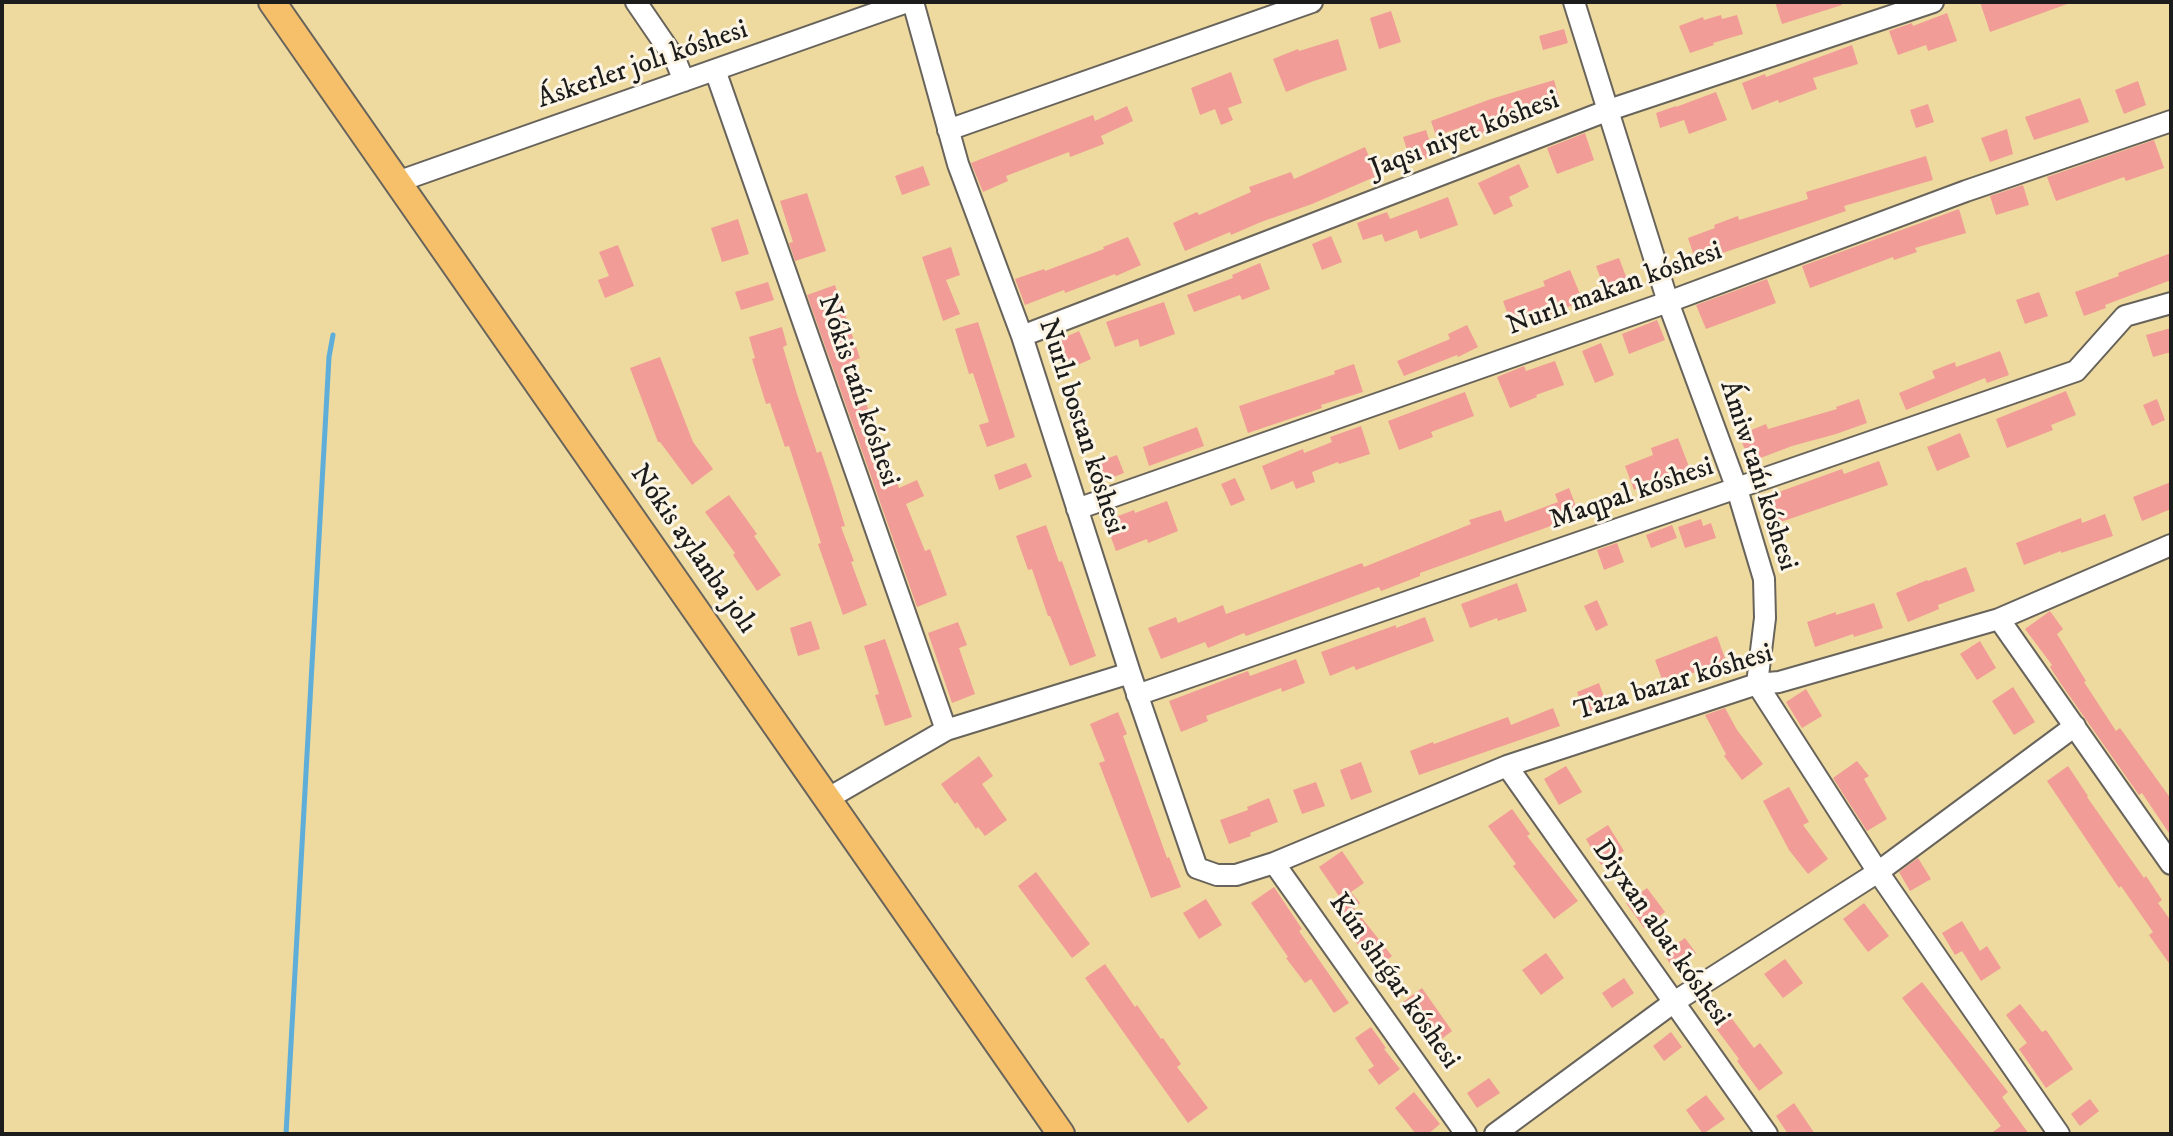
<!DOCTYPE html>
<meta charset="utf-8">
<style>
body{margin:0}
#map{position:relative;width:2173px;height:1136px;overflow:hidden;background:#f5ebd2;font-family:"IM FELL DW Pica",serif}
canvas{display:block}
.frame{position:absolute;inset:0;border:4px solid #1c1c1c;pointer-events:none}
</style>
<div id="map">
<canvas width="2173" height="1136"></canvas>
<div class="frame"></div>
</div>
<script>
const context = document.querySelector('canvas').getContext('2d');
context.lineJoin = 'round';
function fill(path, color) {
  context.fillStyle = color;
  context.fill(path, 'evenodd');
}
function toPath(rows) {
  const path = new Path2D();
  for (const r of rows) {
    path.moveTo(r[0], r[1]);
    for (let i = 2; i < r.length; i += 2) path.lineTo(r[i], r[i + 1]);
  }
  return path;
}
function strokePath(path, color, width, dash) {
  context.strokeStyle = color;
  context.lineWidth = width;
  context.lineCap = dash ? 'butt' : 'round';
  context.setLineDash(dash || []);
  context.stroke(path);
}
function drawText(font, color, halo, rows, align = 'center') {
  context.font = font + ' "IM FELL DW Pica",serif';
  context.lineWidth = 6;
  context.setLineDash([]);
  context.textBaseline = 'middle';
  context.strokeStyle = halo;
  context.fillStyle = color;
  for (const [text, x, y, turn = 0] of rows) {
    context.save();
    context.translate(x, y);
    context.rotate((+turn || 0) * Math.PI / 180);
    context.textAlign = isNaN(turn) ? turn : align;
    if (halo) context.strokeText(text, 0, 0);
    context.fillText(text, 0, 0);
    context.restore();
  }
}
const sand = toPath([
 [2,2,2171,2,2171,1134,2,1134]
]);
const stream = toPath([
 [286,1134,329,357,333,335]
]);
const building = toPath([
 [1775,2,1842,2,1842,5,1782,24],
 [1980,2,2070,2,2070,3,1990,32],
 [1391,11,1401,42,1379,49,1370,18],
 [1947,13,1957,41,1928,51,1926,45,1898,55,1889,31,1912,23,1913,26],
 [1721,15,1722,19,1737,15,1743,34,1713,43,1714,45,1690,53,1679,26,1703,17,1704,20],
 [1564,29,1568,43,1543,50,1539,36],
 [1338,39,1347,70,1311,82,1286,92,1273,59,1298,49,1299,51],
 [1852,45,1858,64,1813,78,1817,89,1779,103,1778,100,1752,110,1742,83,1765,74,1766,77],
 [1231,72,1242,103,1228,108,1233,120,1221,125,1215,109,1200,115,1191,88],
 [1554,80,1561,106,1500,125,1501,127,1463,140,1459,128,1436,136,1431,121,1491,99],
 [2138,81,2146,105,2124,114,2115,90],
 [1716,92,1727,120,1689,134,1684,120,1660,128,1656,113,1676,106,1676,107],
 [2080,98,2089,122,2034,140,2025,117],
 [1928,104,1934,122,1916,128,1910,110],
 [1127,106,1133,121,1101,136,1104,144,1070,157,1069,152,1006,176,1008,181,983,192,971,163,1093,115,1095,121],
 [2007,129,2013,154,1990,162,1981,138],
 [1426,130,1434,156,1411,163,1403,137],
 [1585,133,1594,160,1557,174,1547,148],
 [2154,140,2164,168,2126,181,2124,177,2056,201,2047,177],
 [1365,147,1377,176,1312,204,1261,222,1231,235,1230,232,1185,251,1173,223,1197,212,1199,215,1251,192,1249,187,1291,172,1294,179],
 [1926,156,1933,180,1844,206,1846,211,1696,262,1688,238,1715,228,1714,225,1738,216,1739,220,1808,199,1806,192],
 [1519,164,1529,187,1509,197,1513,206,1494,215,1478,183],
 [923,166,930,185,902,195,895,176],
 [2023,185,2029,205,1996,215,1990,196],
 [807,193,826,251,795,261,789,243,793,242,780,201],
 [1448,197,1458,225,1420,239,1417,230,1385,242,1382,234,1363,240,1357,223,1387,212,1390,219],
 [1959,209,1966,233,1915,248,1917,252,1894,260,1893,257,1810,288,1802,266],
 [738,219,749,254,722,262,711,228],
 [1331,236,1342,262,1322,270,1312,244],
 [1128,237,1141,265,1116,276,1115,274,1065,293,1064,290,1025,305,1015,279,1044,269,1045,271,1104,249,1103,247],
 [618,245,634,286,605,298,598,280,609,276,599,252],
 [951,247,960,275,946,280,960,314,943,321,922,257],
 [2171,253,2171,280,2105,305,2106,308,2084,316,2075,292,2119,276,2118,273],
 [1619,258,1628,282,1605,290,1596,266],
 [1260,263,1270,289,1242,300,1240,295,1194,312,1187,295,1233,278,1232,275],
 [1570,270,1583,301,1513,329,1503,301,1545,286,1543,281],
 [1767,279,1776,303,1706,329,1696,305],
 [768,282,774,300,741,310,735,292],
 [835,285,860,358,853,361,884,460,887,459,899,488,917,480,924,496,906,504,925,551,930,549,947,595,917,607,807,295],
 [2039,292,2048,316,2025,324,2016,300],
 [1164,302,1175,334,1140,347,1138,339,1115,347,1106,322],
 [1657,320,1665,340,1629,354,1622,334],
 [978,322,1015,437,987,447,979,425,989,422,973,373,969,374,955,329],
 [1467,325,1478,347,1458,357,1457,355,1404,376,1397,361,1450,339,1448,334],
 [782,327,787,345,783,347,797,394,817,453,821,451,833,487,845,526,841,527,854,561,851,562,867,605,843,615,818,544,821,543,789,446,785,447,770,403,766,404,752,359,755,358,749,337],
 [2171,328,2171,352,2153,357,2146,335],
 [1079,331,1091,359,1064,371,1052,343],
 [1601,343,1614,375,1595,383,1582,351],
 [2000,351,2009,375,1987,383,1985,378,1906,410,1899,393,1935,378,1932,371,1955,362,1956,367],
 [660,357,693,442,713,469,692,485,660,442,658,442,630,368],
 [1555,361,1564,385,1536,395,1537,397,1510,408,1497,377,1524,366,1526,371],
 [1354,364,1363,392,1321,405,1322,408,1248,433,1239,406,1335,374,1334,371],
 [2066,391,2076,415,2051,425,2053,430,2007,448,1996,419],
 [1465,392,1474,416,1431,432,1433,437,1399,450,1388,421],
 [1859,399,1867,423,1836,434,1792,446,1750,462,1739,435,1766,424,1768,429,1837,409,1836,407],
 [2157,399,2165,420,2152,426,2143,405],
 [1361,426,1370,454,1339,464,1338,462,1312,472,1315,482,1296,489,1293,481,1271,490,1262,466,1303,449,1304,453,1332,442,1330,437],
 [1197,427,1204,446,1149,466,1143,447],
 [1960,433,1970,457,1937,471,1927,447],
 [1678,438,1693,477,1665,487,1662,479,1634,490,1625,466,1653,455,1651,448],
 [1117,455,1124,473,1098,483,1091,464],
 [1879,461,1888,485,1775,524,1765,497,1842,469,1844,474],
 [1026,463,1032,477,999,490,994,475],
 [1235,478,1245,500,1231,506,1221,484],
 [2171,482,2171,509,2142,521,2133,497],
 [1569,488,1579,514,1548,527,1420,573,1420,576,1381,591,1379,587,1246,636,1244,633,1208,648,1205,642,1161,659,1148,628,1176,617,1178,623,1223,605,1226,614,1362,563,1364,567,1471,524,1469,520,1501,510,1505,522,1558,502,1555,494],
 [729,495,757,534,754,536,781,575,757,591,733,555,735,553,705,512],
 [1167,501,1178,531,1148,543,1147,539,1116,551,1105,521,1134,510,1135,513],
 [2105,514,2113,536,2061,553,2061,551,2024,565,2016,543,2081,518,2082,523],
 [1701,519,1703,526,1711,523,1716,538,1685,548,1678,527],
 [1046,525,1059,562,1062,561,1096,656,1070,666,1050,616,1048,616,1032,569,1028,570,1016,536],
 [1672,525,1677,538,1651,548,1646,535],
 [1617,543,1624,562,1604,570,1597,550],
 [1966,567,1975,591,1938,605,1939,609,1908,622,1896,593,1927,580,1928,581],
 [1517,583,1527,611,1498,621,1497,618,1470,628,1461,604],
 [1597,600,1608,625,1596,631,1584,606],
 [1874,603,1883,628,1854,637,1853,634,1815,647,1807,622,1836,612,1836,615],
 [2050,611,2063,629,2057,634,2086,681,2084,682,2116,731,2120,728,2171,799,2171,836,2142,793,2139,795,2061,684,2050,667,2052,665,2025,629],
 [1425,617,1434,641,1356,670,1354,666,1330,676,1321,652,1396,625,1396,628],
 [811,621,820,649,798,656,790,628],
 [958,622,967,645,959,648,975,694,952,703,928,633],
 [1717,636,1726,661,1682,677,1682,678,1664,685,1655,660],
 [885,639,912,717,885,726,875,695,879,694,864,646],
 [1980,641,1996,668,1977,680,1960,654],
 [1296,659,1305,683,1282,692,1281,688,1206,716,1208,721,1181,732,1169,701,1248,671,1250,676],
 [1599,683,1608,708,1586,716,1577,692],
 [2013,687,2035,722,2014,735,1992,701],
 [1806,689,1822,716,1802,728,1786,702],
 [1553,708,1560,726,1419,775,1410,751,1433,742,1434,744,1508,717,1511,725],
 [1725,708,1737,730,1763,764,1742,780,1724,756,1726,754,1705,715],
 [1118,712,1127,734,1123,736,1167,858,1169,857,1181,887,1151,898,1099,763,1105,761,1090,724],
 [979,756,993,776,982,784,1007,820,985,836,978,827,976,829,957,802,955,804,941,784],
 [1857,761,1869,776,1864,779,1887,819,1867,831,1833,778],
 [1361,762,1372,792,1351,800,1340,770],
 [1566,766,1582,792,1559,805,1544,779],
 [2068,766,2088,796,2087,797,2144,878,2146,876,2162,900,2158,903,2171,921,2171,966,2149,935,2153,932,2121,886,2119,888,2047,781],
 [1316,782,1325,806,1302,814,1293,790],
 [1789,787,1809,822,1803,825,1828,859,1808,874,1789,850,1763,801],
 [1269,798,1278,822,1250,833,1251,836,1229,844,1220,820,1248,810,1247,807],
 [1512,809,1530,834,1527,836,1578,901,1554,919,1513,866,1516,864,1488,826],
 [1608,825,1624,851,1601,865,1586,839],
 [1342,851,1364,883,1351,892,1360,903,1354,908,1392,956,1377,969,1345,928,1348,926,1334,910,1343,902,1319,867],
 [1918,858,1931,879,1910,891,1899,872],
 [1036,872,1090,944,1072,958,1018,886],
 [1274,887,1302,929,1299,931,1349,1003,1334,1013,1311,979,1305,983,1286,958,1288,957,1251,903],
 [1647,888,1665,912,1644,928,1626,903],
 [1206,899,1222,925,1199,939,1183,913],
 [1864,903,1889,936,1868,952,1843,919],
 [1962,921,1980,951,1987,946,2001,968,1981,981,1962,951,1955,955,1942,933],
 [1685,938,1696,953,1673,968,1663,953],
 [1546,953,1564,978,1541,995,1522,970],
 [1785,959,1803,983,1783,998,1764,974],
 [1105,964,1135,1007,1137,1005,1161,1039,1163,1038,1181,1064,1177,1067,1208,1108,1188,1123,1085,978],
 [1624,978,1634,993,1612,1008,1602,993],
 [1922,982,2008,1092,2002,1097,2029,1134,1990,1134,2001,1126,1902,998],
 [1422,988,1452,1031,1431,1047,1399,1005],
 [2020,1004,2042,1032,2046,1030,2073,1069,2046,1088,2019,1049,2027,1043,2006,1015],
 [1727,1012,1754,1048,1760,1043,1783,1073,1759,1091,1737,1061,1739,1059,1712,1023],
 [1371,1027,1386,1048,1384,1049,1400,1069,1379,1085,1368,1070,1374,1066,1355,1038],
 [1671,1032,1682,1047,1664,1061,1653,1046],
 [1489,1078,1500,1093,1477,1108,1467,1093],
 [1414,1092,1440,1124,1428,1134,1416,1134,1395,1108],
 [1706,1095,1725,1119,1703,1134,1686,1110],
 [2090,1099,2099,1111,2080,1126,2071,1114],
 [1794,1103,1815,1134,1788,1134,1776,1116]
]);
const minor = toPath([
 [636,2,675,59,684,81],
 [913,2,958,164,1022,336,1130,673,1197,868,1217,875,1236,875,1274,863,1507,766,1757,684,1779,682,1999,619,2171,545],
 [1574,2,1668,302,1737,489,1764,579,1765,618,1757,684,1878,872,2059,1134],
 [715,70,946,730],
 [948,130,1312,2],
 [397,182,907,2],
 [1022,336,1609,110,1933,2],
 [1077,509,1668,302,1966,191,2171,121],
 [1999,619,2171,864],
 [1137,695,2076,371,2125,316,2171,303],
 [1507,766,1767,1134],
 [827,799,946,730,1130,673],
 [1274,863,1466,1134],
 [1495,1134,1674,1002,1878,872,2075,726]
]);
const major = toPath([
 [272,2,1061,1134]
]);
const streetNames = [
 ["Áskerler jolı kóshesi",643,66,-19],
 ["Jaqsı niyet kóshesi",1465,136,-21],
 ["Nurlı makan kóshesi",1615,290,-20],
 ["Nókis tańı kóshesi",857,391,71],
 ["Nurlı bostan kóshesi",1080,427,72],
 ["Ámiw tańı kóshesi",1757,476,72],
 ["Maqpal kóshesi",1632,495,-19],
 ["Nókis aylanba jolı",692,550,55],
 ["Taza bazar kóshesi",1674,684,-17],
 ["Diyxan abat kóshesi",1660,934,55],
 ["Kún shıǵar kóshesi",1393,982,55]
];
fill(sand, '#eeda9e');
strokePath(stream, '#5fadd9', 5);
fill(building, '#f19c97');
strokePath(minor, '#68645c', 24);
strokePath(major, '#68645c', 30);
strokePath(minor, '#fff', 20);
strokePath(major, '#f6c06b', 26);
drawText('28px', '#1c1c1c', '#fcf5e5', streetNames);
</script>
